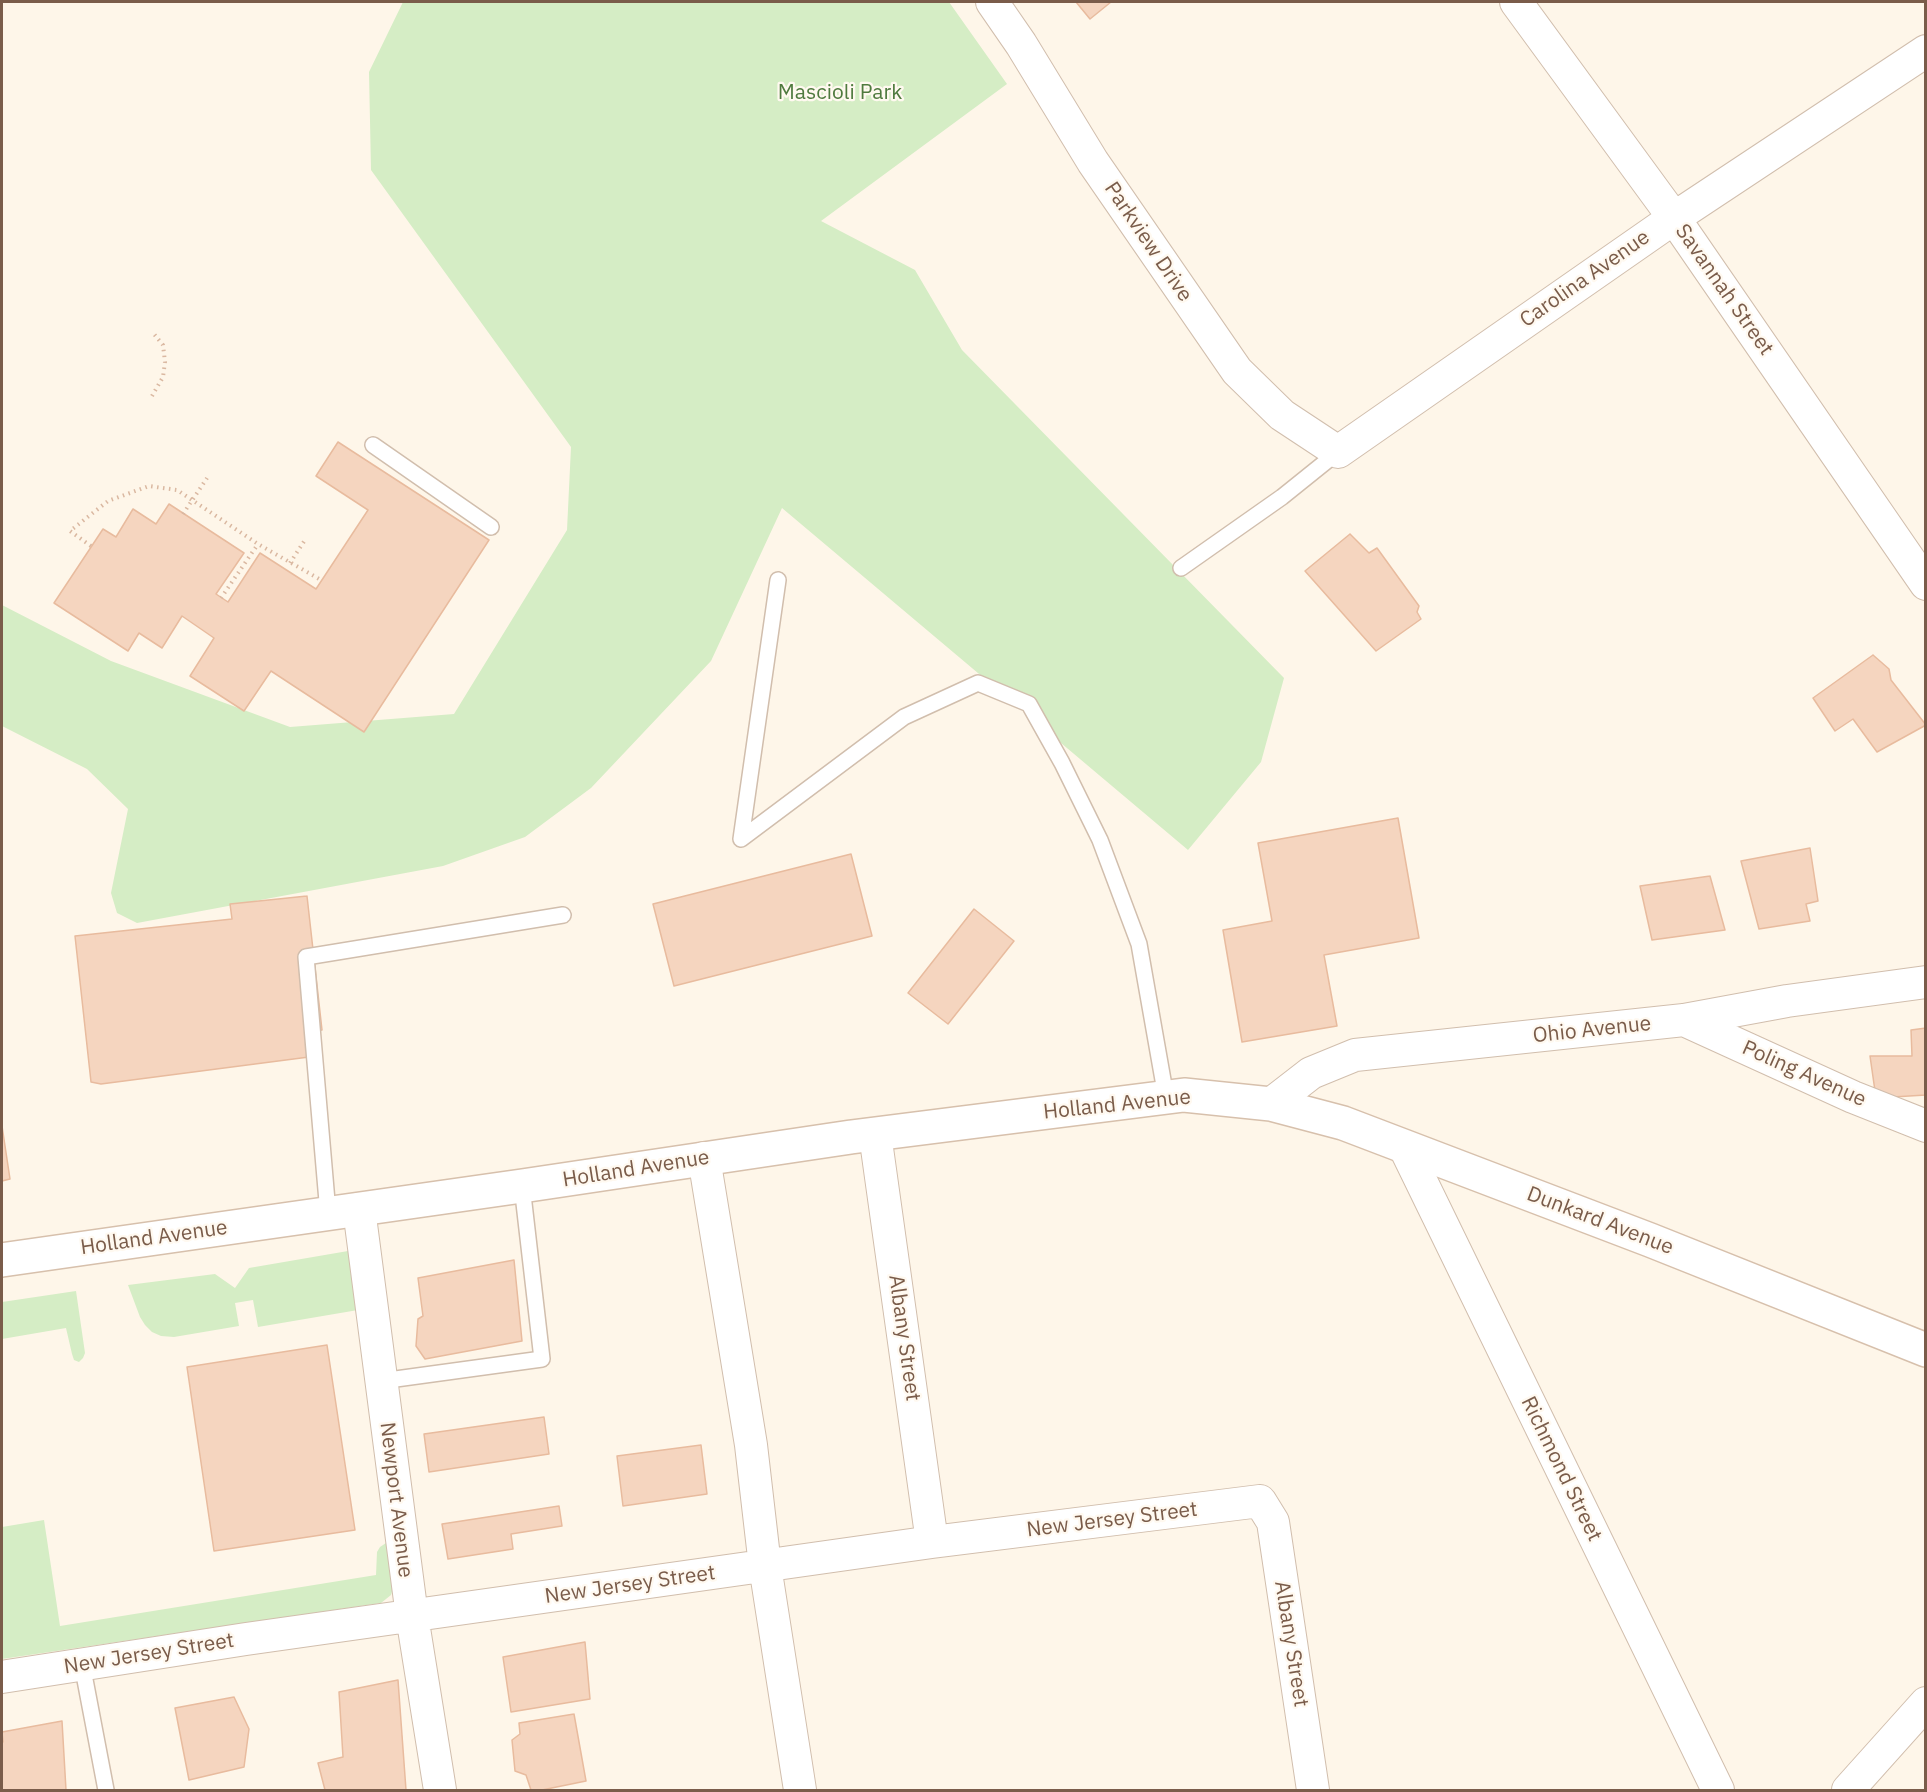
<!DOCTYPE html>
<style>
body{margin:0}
#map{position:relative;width:1927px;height:1792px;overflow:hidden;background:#fef6e9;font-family:"IBM Plex Sans",sans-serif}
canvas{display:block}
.frame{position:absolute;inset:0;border:3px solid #7a5c4a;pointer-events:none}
</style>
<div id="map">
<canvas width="1927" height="1792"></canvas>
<div class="frame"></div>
</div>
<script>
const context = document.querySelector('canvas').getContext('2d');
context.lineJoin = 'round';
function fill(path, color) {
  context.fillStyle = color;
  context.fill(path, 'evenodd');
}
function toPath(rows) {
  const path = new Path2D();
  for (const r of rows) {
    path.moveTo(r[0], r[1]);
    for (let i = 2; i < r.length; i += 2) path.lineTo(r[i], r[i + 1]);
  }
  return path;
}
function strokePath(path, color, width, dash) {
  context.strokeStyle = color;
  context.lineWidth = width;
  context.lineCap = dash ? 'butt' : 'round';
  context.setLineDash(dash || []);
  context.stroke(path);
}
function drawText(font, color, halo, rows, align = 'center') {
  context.font = font + ' "IBM Plex Sans",sans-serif';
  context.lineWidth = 4.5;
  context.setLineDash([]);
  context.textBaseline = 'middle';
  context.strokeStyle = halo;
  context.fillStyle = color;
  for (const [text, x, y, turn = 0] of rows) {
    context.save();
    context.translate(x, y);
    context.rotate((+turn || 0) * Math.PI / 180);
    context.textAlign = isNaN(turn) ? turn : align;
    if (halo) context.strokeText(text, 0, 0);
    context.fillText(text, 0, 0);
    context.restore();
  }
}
const green = toPath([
 [403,2,949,2,1007,84,821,221,915,270,962,350,1284,678,1261,762,1188,850,782,508,711,661,591,788,525,837,443,866,137,923,117,913,111,893,128,809,87,769,2,726,2,605,111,661,290,727,454,714,567,530,571,447,371,170,369,72],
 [348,1251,358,1310,258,1327,253,1300,235,1303,239,1326,174,1337,161,1336,152,1332,145,1325,140,1317,128,1285,215,1274,235,1288,249,1268],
 [76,1291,85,1353,83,1358,79,1362,74,1360,72,1354,66,1328,2,1339,2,1302],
 [44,1520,60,1626,376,1575,377,1552,380,1547,386,1543,391,1546,395,1581,391,1595,381,1603,2,1659,2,1527]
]);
const building = toPath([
 [1076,2,1111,2,1090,19,1076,2],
 [338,442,489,540,364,732,271,671,244,711,190,676,214,638,182,616,162,648,139,633,128,651,54,603,103,529,116,537,133,509,156,524,169,504,244,553,216,594,228,602,260,553,316,589,368,510,316,476,338,442],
 [1350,534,1369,553,1377,548,1419,606,1417,612,1421,619,1376,651,1305,571,1350,534],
 [1873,655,1889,669,1891,680,1926,725,1877,752,1853,719,1835,731,1813,698,1873,655],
 [1398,818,1419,938,1324,955,1337,1026,1242,1042,1223,930,1272,921,1258,843,1398,818],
 [1810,848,1818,901,1806,904,1810,921,1759,929,1741,861,1810,848],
 [851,854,872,936,674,986,653,904,851,854],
 [1710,876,1725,930,1652,940,1640,886,1710,876],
 [307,896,322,1030,307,1032,309,1057,101,1084,91,1082,75,936,232,919,230,904,307,896],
 [974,909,1014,941,948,1024,908,993,974,909],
 [1926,1028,1926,1095,1876,1098,1870,1056,1912,1056,1911,1030,1926,1028],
 [2,1126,10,1179,2,1181,2,1126],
 [514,1260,522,1341,425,1359,416,1346,418,1319,423,1316,418,1278,514,1260],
 [327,1345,355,1530,214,1551,187,1367,327,1345],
 [544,1417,549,1454,429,1472,424,1434,544,1417],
 [701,1445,707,1494,623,1506,617,1456,701,1445],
 [559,1506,562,1526,511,1534,513,1549,448,1559,442,1524,559,1506],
 [585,1642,590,1699,511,1712,503,1657,585,1642],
 [398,1680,406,1790,325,1790,318,1763,343,1757,339,1692,398,1680],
 [234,1697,249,1729,244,1767,189,1780,175,1708,234,1697],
 [574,1714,586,1781,542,1790,531,1790,526,1775,515,1771,512,1740,520,1734,519,1723,574,1714],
 [62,1721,66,1790,2,1790,2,1742,3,1742,2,1732,62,1721]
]);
const path = toPath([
 [152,396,163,377,165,362,163,345,154,334],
 [183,514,207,478],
 [91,546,70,531,108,501,149,486,177,490,258,544,321,580],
 [290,563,305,540],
 [221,598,258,544]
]);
const lane = toPath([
 [373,445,491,527],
 [1181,568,1282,497,1338,452],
 [741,839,904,717,978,683,1029,704,1062,763,1100,840,1139,944,1166,1097],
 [741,839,778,580],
 [328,1213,306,957,563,915],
 [381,1381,542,1359,522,1186],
 [82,1664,106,1790]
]);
const street = toPath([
 [992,2,1021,44,1093,162,1237,371,1282,415,1338,452,1674,218,1926,51],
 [1516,2,1674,218,1926,584],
 [1684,1020,1853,1097,1926,1126],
 [1271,1104,1311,1073,1355,1055,1684,1020,1787,1001,1926,982],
 [875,1134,932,1542],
 [1405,1148,1718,1790],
 [704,1158,751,1445,765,1566,800,1790],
 [359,1209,412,1616,440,1790],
 [2,1677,246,1639,932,1542,1260,1501,1273,1522,1313,1790],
 [1848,1790,1926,1703]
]);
const secondary = toPath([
 [2,1260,522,1186,851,1137,1184,1095,1271,1104,1343,1123,1650,1240,1926,1350]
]);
const parkNames = [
 ["Mascioli Park",840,93]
];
const streetNames = [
 ["Parkview Drive",1148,242,56],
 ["Carolina Avenue",1585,279,-35],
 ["Savannah Street",1724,290,55],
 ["Ohio Avenue",1592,1030,-6],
 ["Poling Avenue",1804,1074,24],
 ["Holland Avenue",1117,1105,-6],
 ["Holland Avenue",636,1169,-9],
 ["Dunkard Avenue",1600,1221,21],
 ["Holland Avenue",154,1238,-8],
 ["Albany Street",904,1338,82],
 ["Richmond Street",1561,1469,64],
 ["Newport Avenue",396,1500,83],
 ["New Jersey Street",1112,1520,-7],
 ["New Jersey Street",630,1585,-8],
 ["Albany Street",1291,1644,81],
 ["New Jersey Street",149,1654,-9]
];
fill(green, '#d5edc5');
fill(building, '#f5d5bf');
strokePath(building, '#e8bb9e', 1.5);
strokePath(lane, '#d1bead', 18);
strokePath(street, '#d1bead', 34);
strokePath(secondary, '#d7c0ac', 36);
strokePath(path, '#dab8a1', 4, [1.5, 4.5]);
strokePath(lane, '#fff', 15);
strokePath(street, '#fff', 32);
strokePath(secondary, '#fff', 33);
drawText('21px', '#4f7a3e', '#fff9f0', parkNames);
drawText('21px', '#7a5c4a', '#fff9f0', streetNames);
</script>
